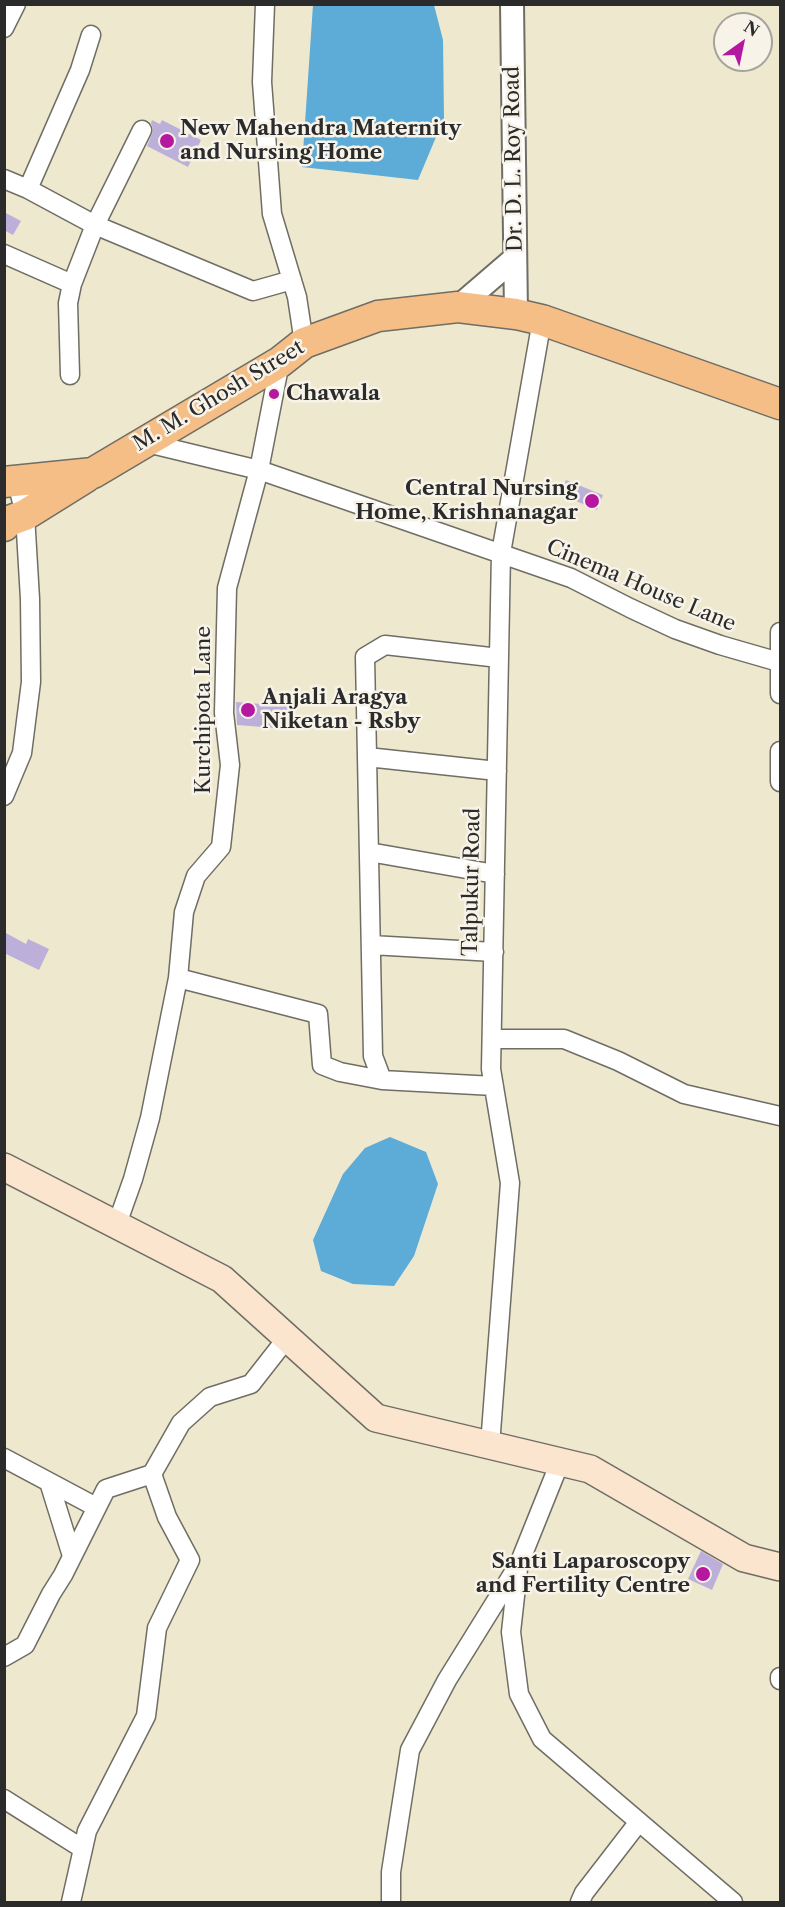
<!DOCTYPE html>
<style>
body{margin:0}
#map{position:relative;width:785px;height:1907px;overflow:hidden;background:#eee8cf;font-family:"Libre Caslon Text",serif}
canvas{display:block}
.frame{position:absolute;inset:0;border:6px solid #2b2b2b;pointer-events:none}
.north{position:absolute;left:713px;top:12px;width:60px;height:60px;box-sizing:border-box;background:#f7f3e8;border:2px solid #a5a39c;border-radius:50%;rotate:33deg;font-size:16px;font-weight:700;line-height:24px;text-align:center;color:#2b2b2b}
.north::after{content:'';display:block;margin:auto;width:21px;height:27px;background:#b5179e;clip-path:polygon(50% 0,100% 100%,50% 72%,0 100%)}
</style>
<div id="map">
<canvas width="785" height="1907"></canvas>
<div class="frame"></div>
<div class="north">N</div>
</div>
<script>
const context = document.querySelector('canvas').getContext('2d');
context.lineJoin = 'round';
function fill(path, color) {
  context.fillStyle = color;
  context.fill(path, 'evenodd');
}
function toPath(rows) {
  const path = new Path2D();
  for (const r of rows) {
    path.moveTo(r[0], r[1]);
    for (let i = 2; i < r.length; i += 2) path.lineTo(r[i], r[i + 1]);
  }
  return path;
}
function strokePath(path, color, width, dash) {
  context.strokeStyle = color;
  context.lineWidth = width;
  context.lineCap = dash ? 'butt' : 'round';
  context.setLineDash(dash || []);
  context.stroke(path);
}
function drawText(font, color, halo, rows, align = 'center') {
  context.font = font + ' "Libre Caslon Text",serif';
  context.lineWidth = 5;
  context.setLineDash([]);
  context.textBaseline = 'middle';
  context.strokeStyle = halo;
  context.fillStyle = color;
  for (const [text, x, y, turn = 0] of rows) {
    context.save();
    context.translate(x, y);
    context.rotate((+turn || 0) * Math.PI / 180);
    context.textAlign = isNaN(turn) ? turn : align;
    if (halo) context.strokeText(text, 0, 0);
    context.fillText(text, 0, 0);
    context.restore();
  }
}
const water = toPath([
 [313,5,434,5,443,40,444,118,418,180,302,167],
 [390,1137,426,1152,438,1184,414,1256,394,1286,353,1284,321,1271,313,1240,343,1174,365,1148]
]);
const building = toPath([
 [152,120,160,124,162,120,201,140,188,167,147,146,152,134,153,129,151,123],
 [4,212,21,221,13,235,4,230],
 [566,480,603,495,597,510,576,501,577,498,561,492],
 [236,702,289,706,287,729,237,725],
 [4,932,26,944,28,939,49,949,39,970,4,953],
 [701,1551,723,1564,712,1590,688,1579]
]);
const minor = toPath([
 [265,4,262,82,272,214,297,297,304,343],
 [4,28,16,4],
 [4,179,28,189,95,225,253,291,292,280],
 [28,189,80,70,91,35],
 [4,254,72,284],
 [70,375,68,303,72,284,95,225,142,130],
 [143,442,259,470,571,578,630,608,675,629,720,645,779,662],
 [780,632,780,694],
 [780,751,780,782],
 [367,757,497,771],
 [4,796,22,753,31,682,30,599,25,515,17,482],
 [369,852,495,874],
 [371,945,494,952],
 [178,978,318,1014,322,1065,340,1072,382,1080],
 [492,1039,564,1039,618,1061,684,1094,780,1116],
 [494,1086,382,1080,373,1056,365,657,385,645,499,658],
 [117,1224,133,1179,150,1118,178,978,184,912,196,876,221,847,230,765,224,713,227,588,259,470,280,362],
 [490,1445,510,1183,491,1069,501,553,542,320],
 [4,1458,96,1507],
 [49,1482,72,1556],
 [518,1569,511,1632,519,1694,542,1739,733,1902],
 [4,1657,25,1645,51,1594,63,1575,106,1489,152,1474],
 [780,1677,780,1680],
 [4,1799,83,1849],
 [71,1902,87,1831,146,1716,157,1628,190,1560,167,1517,152,1474,181,1423,210,1397,251,1384,287,1338],
 [391,1902,391,1872,410,1750,447,1680,519,1564,560,1462],
 [580,1902,584,1893,638,1823]
]);
const tertiary = toPath([
 [512,4,516,314],
 [458,307,515,258]
]);
const secondary = toPath([
 [4,1167,222,1279,376,1418,590,1469,744,1558,780,1567]
]);
const primary = toPath([
 [4,482,93,473,280,362,304,343,378,316,458,307,516,314,542,320,780,404],
 [4,526,9,521,25,515,86,477]
]);
const markers = [
 [167,141,8,"#b5179e"],
 [274,394,6,"#b5179e"],
 [592,501,8,"#b5179e"],
 [248,710,8,"#b5179e"],
 [703,1574,8,"#b5179e"]
];
const poiNames = [
 ["New Mahendra Maternity",180,129],
 ["and Nursing Home",180,153],
 ["Chawala",286,394],
 ["Central Nursing",578,489,"right"],
 ["Home, Krishnanagar",578,513,"right"],
 ["Anjali Aragya",262,698],
 ["Niketan - Rsby",262,722],
 ["Santi Laparoscopy",690,1562,"right"],
 ["and Fertility Centre",690,1586,"right"]
];
const streetNames = [
 ["Dr. D. L. Roy Road",514,159,-91],
 ["M. M. Ghosh Street",219,396,-31],
 ["Cinema House Lane",641,586,23],
 ["Kurchipota Lane",204,710,-90],
 ["Talpukur Road",472,882,-89]
];
fill(water, '#5dabd7');
fill(building, '#bcafda');
strokePath(minor, '#6f6d64', 21);
strokePath(tertiary, '#6f6d64', 26);
strokePath(secondary, '#6f6d64', 30);
strokePath(primary, '#6f6d64', 33);
strokePath(minor, '#fff', 18);
strokePath(tertiary, '#fff', 22);
strokePath(secondary, '#fbe5cf', 27);
strokePath(primary, '#f6be87', 30);
for (const [x, y, r, color] of markers) {
  const dot = new Path2D();
  dot.arc(x, y, r, 0, 2 * Math.PI);
  context.fillStyle = color;
  context.fill(dot);
  strokePath(dot, '#f7f3e8', 2);
}
drawText('bold 21px', '#2b2b2b', '#f7f3e8', poiNames, 'left');
drawText('21px', '#2b2b2b', '#f7f3e8', streetNames);
</script>
